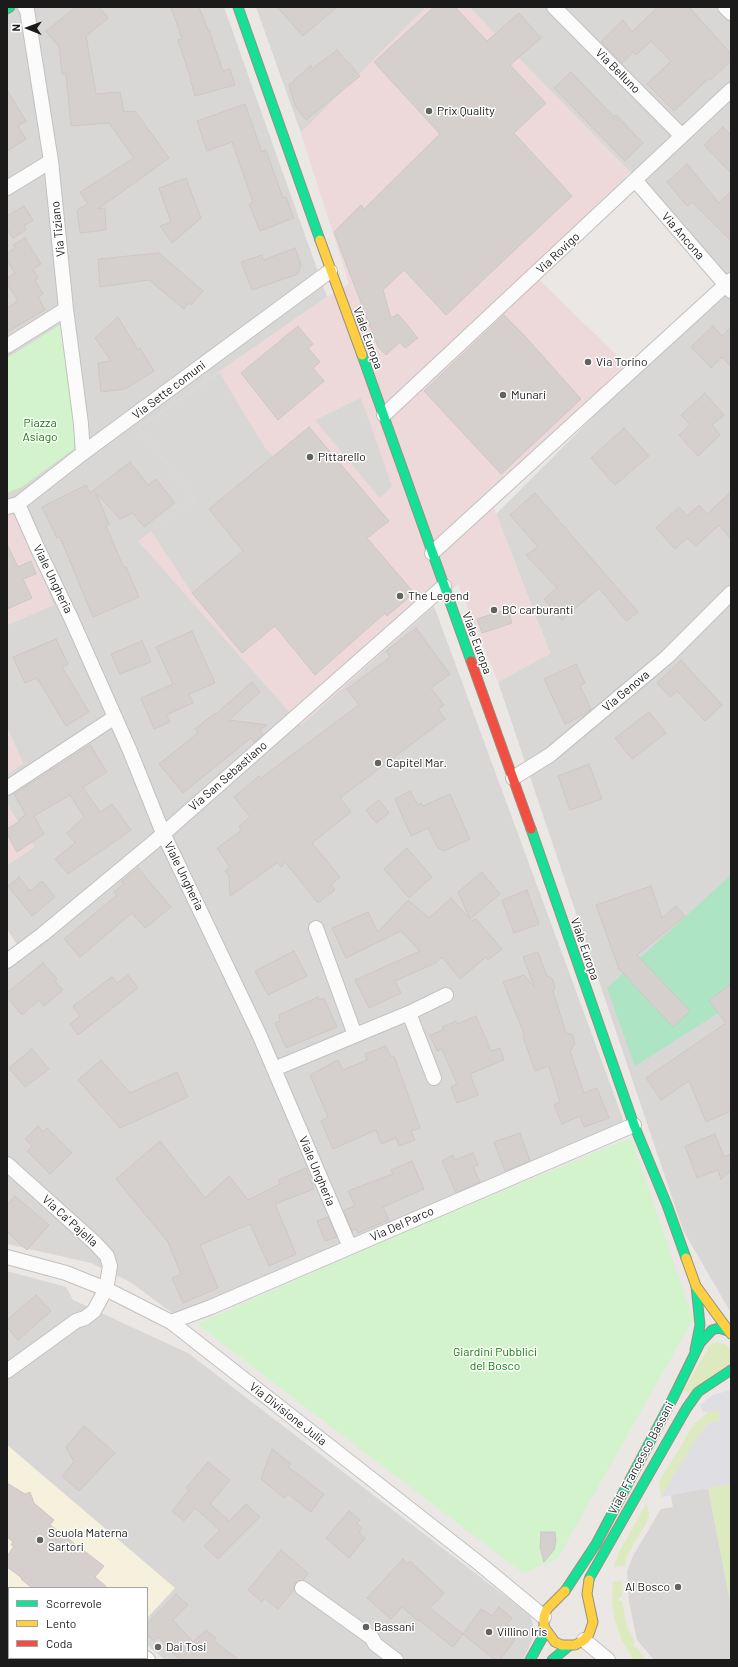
<!DOCTYPE html>
<style>
body{margin:0}
#map{position:relative;width:738px;height:1667px;overflow:hidden;background:#eae7e4;font-family:Barlow,sans-serif}
canvas{display:block}
.frame{position:absolute;inset:0;border:8px solid #1b1b1b;pointer-events:none}
.legend{position:absolute;left:8px;top:1587px;width:140px;height:72px;box-sizing:border-box;background:#fff;border:1px solid #a4a4a4;margin:0;padding:5px 7px;list-style:none;font-size:12px;color:#1b1b1b}
.legend li{display:flex;align-items:center;gap:8px;height:20px}
.legend b{width:20px;border:1px solid #a4a4a4}
.north{position:absolute;left:8px;top:8px;width:40px;height:40px;-webkit-text-stroke:3px #fff;paint-order:stroke;rotate:271deg;font-size:11px;font-weight:700;line-height:16px;text-align:center;color:#1b1b1b}
.north::after{content:'';display:block;margin:auto;width:14px;height:18px;background:#1b1b1b;clip-path:polygon(50% 0,100% 100%,50% 72%,0 100%)}
</style>
<div id="map">
<canvas width="738" height="1667"></canvas>
<div class="frame"></div>
<ul class="legend">
<li><b style="height:5px;background:#16e098"></b>Scorrevole</li>
<li><b style="height:5px;background:#ffcf43"></b>Lento</li>
<li><b style="height:5px;background:#f24e42"></b>Coda</li>
</ul>
<div class="north">N</div>
</div>
<script>
const context = document.querySelector('canvas').getContext('2d');
context.lineJoin = 'round';
function fill(path, color) {
  context.fillStyle = color;
  context.fill(path, 'evenodd');
}
function toPath(rows) {
  const path = new Path2D();
  for (const r of rows) {
    path.moveTo(r[0], r[1]);
    for (let i = 2; i < r.length; i += 2) path.lineTo(r[i], r[i + 1]);
  }
  return path;
}
function strokePath(path, color, width, dash) {
  context.strokeStyle = color;
  context.lineWidth = width;
  context.lineCap = dash ? 'butt' : 'round';
  context.setLineDash(dash || []);
  context.stroke(path);
}
function drawText(font, color, halo, rows, align = 'center') {
  context.font = font + ' Barlow,sans-serif';
  context.lineWidth = 3;
  context.setLineDash([]);
  context.textBaseline = 'middle';
  context.strokeStyle = halo;
  context.fillStyle = color;
  for (const [text, x, y, turn = 0] of rows) {
    context.save();
    context.translate(x, y);
    context.rotate((+turn || 0) * Math.PI / 180);
    context.textAlign = isNaN(turn) ? turn : align;
    if (halo) context.strokeText(text, 0, 0);
    context.fillText(text, 0, 0);
    context.restore();
  }
}
const residential = toPath([
 [10,7,224,7,327,297,138,428,195,499,139,541,301,725,434,606,622,1116,624,1128,178,1317,130,1282,91,1263,7,1244,7,967,24,955,7,929,7,865,34,847,7,804,7,775,23,763,7,728,7,625,53,605,21,516,7,514,7,9],
 [256,7,426,7,301,133],
 [469,7,731,7,731,1313,683,1230,498,682,550,653,496,514,725,285,630,172],
 [7,1271,66,1287,73,1300,188,1353,522,1609,531,1617,535,1634,523,1660,165,1660,147,1645,147,1618,174,1588,7,1445]
]);
const commercial = toPath([
 [426,7,469,7,630,172,538,279,625,363,493,505,550,654,498,682,458,584,301,725,138,541,195,499,138,428,327,297,349,284,301,133],
 [7,514,21,516,53,605,7,625],
 [7,728,23,763,7,775],
 [7,804,34,847,7,865]
]);
const education = toPath([
 [7,1445,175,1588,147,1618,147,1588,9,1588,9,1596,7,1594]
]);
const grass = toPath([
 [717,1342,725,1344,731,1349,731,1363,690,1394,684,1390,710,1345],
 [718,1410,720,1422,708,1423,694,1442,661,1497,659,1482,694,1424,708,1412],
 [731,1484,731,1607,708,1488],
 [647,1502,649,1518,627,1556,625,1566,614,1567,618,1554],
 [622,1581,622,1597,619,1597,619,1601,622,1601,626,1623,635,1643,633,1645,635,1648,637,1647,646,1660,633,1660,621,1638,615,1621,612,1604,613,1582]
]);
const park = toPath([
 [61,324,75,438,74,449,22,487,7,493,7,358],
 [631,1138,693,1319,557,1559,523,1573,197,1324,413,1228]
]);
const pitch = toPath([
 [731,875,731,1005,635,1066,607,988],
 [7,1594,9,1596,9,1658,75,1658,77,1660,7,1660]
]);
const parking = toPath([
 [219,372,265,448,273,457,209,509,243,551,192,593,151,531,195,499,138,428],
 [361,398,392,486,380,498,315,420],
 [699,567,717,589,671,634,653,611],
 [76,1321,87,1326,97,1342,7,1411,7,1371],
 [708,1488,731,1607,731,1660,654,1660,637,1640,629,1602,627,1571,634,1554,661,1509,673,1507,671,1495]
]);
const plaza = toPath([
 [731,1390,731,1484,661,1497,694,1442,708,1423,720,1422,718,1411,703,1412,700,1405,713,1395]
]);
const building = toPath([
 [76,7,99,7,108,18,86,36,96,94,120,92,124,112,135,111,169,158,98,209,105,208,106,230,80,233,77,210,88,204,80,192,134,158,109,123,71,126,66,74,62,74,59,47,46,31,76,7],
 [171,7,199,7,208,30,209,30,223,71,230,69,235,85,195,96,190,79,191,79,178,40,182,39,171,7],
 [277,7,337,7,303,36,277,7],
 [434,7,455,7,487,41,519,13,541,38,510,65,546,103,514,133,572,196,446,315,404,270,383,290,391,318,398,314,418,338,405,348,400,342,386,355,378,347,334,232,361,205,364,209,440,134,374,62,434,7],
 [658,7,689,7,731,54,731,61,710,80,709,78,674,111,647,84,671,61,651,41,636,55,633,52,622,63,601,42,623,20,632,32,658,7],
 [337,50,360,76,306,120,295,106,289,85,311,65,312,69,337,50],
 [571,72,614,117,616,115,643,143,625,161,554,88,571,72],
 [7,90,26,121,18,126,26,139,7,151,7,90],
 [245,104,262,152,266,150,283,198,286,197,294,218,260,231,249,204,253,202,232,142,207,151,197,121,245,104],
 [723,127,731,135,731,173,704,145,723,127],
 [687,164,719,203,731,191,731,241,692,202,687,206,667,182,687,164],
 [186,178,201,218,172,243,160,226,171,222,159,188,186,178],
 [24,206,33,220,24,226,26,230,13,238,7,229,7,216,24,206],
 [25,238,41,264,33,269,38,278,35,280,43,294,38,297,45,310,7,332,7,308,18,301,7,283,7,278,15,273,7,260,7,253,15,248,13,245,25,238],
 [295,248,301,265,298,274,252,290,241,262,262,255,263,260,295,248],
 [159,253,203,291,191,305,189,303,184,309,149,280,100,287,98,259,159,253],
 [504,315,523,334,581,399,501,474,424,391,504,315],
 [118,317,138,350,140,348,154,371,125,389,101,392,98,363,111,361,95,338,118,317],
 [298,326,313,344,308,348,320,362,313,368,324,381,278,420,241,373,298,326],
 [713,326,722,336,731,327,731,367,722,357,711,368,691,347,713,326],
 [705,393,724,415,712,425,720,435,698,456,679,435,690,425,681,415,705,393],
 [309,427,389,521,367,538,414,593,387,616,385,613,315,675,275,626,242,653,192,593,243,551,209,509,309,427],
 [624,428,649,456,615,485,591,458,624,428],
 [130,462,148,485,156,479,175,503,144,527,133,513,120,519,96,493,109,524,106,526,124,568,126,567,139,597,93,617,60,537,57,538,42,507,86,485,90,493,130,462],
 [731,492,731,539,719,525,696,546,687,538,675,549,656,528,679,507,687,516,699,505,707,514,731,492],
 [535,493,638,612,626,621,599,588,562,620,544,599,557,588,526,555,538,547,510,515,535,493],
 [7,544,18,567,31,561,36,574,23,579,32,598,7,609,7,544],
 [508,609,512,623,482,633,477,619,508,609],
 [416,628,450,674,431,688,444,705,438,709,445,719,340,798,351,812,312,843,340,877,331,885,335,890,318,903,285,862,281,867,277,863,230,896,229,876,225,871,230,867,217,848,242,830,239,826,250,817,234,797,259,776,261,778,359,705,347,689,390,657,386,651,416,628],
 [192,631,215,683,189,694,193,703,166,715,170,722,154,729,141,698,173,684,156,647,192,631],
 [56,639,68,664,62,667,89,712,66,726,37,678,25,683,13,657,56,639],
 [142,641,151,662,120,674,111,654,142,641],
 [681,660,722,705,705,721,677,691,670,697,657,683,681,660],
 [576,664,585,683,580,686,591,709,585,714,565,724,544,679,576,664],
 [252,682,260,692,229,720,267,725,260,730,263,735,254,742,251,738,183,793,159,764,198,733,195,729,215,713,216,714,252,682],
 [649,712,666,733,632,759,615,738,649,712],
 [90,745,107,772,83,787,100,812,112,804,131,830,68,874,55,859,75,843,67,833,84,817,70,795,34,816,44,834,17,852,7,834,7,829,20,821,19,819,26,815,14,794,90,745],
 [589,764,602,799,570,810,558,776,589,764],
 [410,791,418,805,421,803,423,806,450,794,470,839,444,851,438,848,428,828,411,836,395,799,410,791],
 [379,800,389,813,376,823,366,810,379,800],
 [407,848,432,877,409,898,384,869,407,848],
 [138,868,171,907,145,928,132,913,80,957,64,939,117,895,114,892,124,884,121,882,138,868],
 [482,872,500,894,470,919,458,892,482,872],
 [19,877,30,891,42,881,55,897,32,916,8,886,19,877],
 [651,886,662,918,676,906,685,916,637,955,690,1011,673,1027,619,969,596,905,651,886],
 [527,890,539,924,514,933,502,900,527,890],
 [451,898,472,921,476,919,502,949,488,960,486,957,460,979,442,957,436,963,395,981,401,993,369,1008,355,980,420,951,401,931,346,958,332,928,368,912,378,932,408,900,429,918,451,898],
 [294,951,307,976,268,995,255,971,294,951],
 [538,952,547,976,552,978,555,988,553,991,566,1033,572,1034,575,1044,570,1051,584,1093,597,1088,609,1118,584,1127,580,1116,562,1124,554,1105,560,1102,549,1066,535,1071,523,1037,525,1036,503,982,524,975,535,988,523,957,538,952],
 [43,963,57,979,55,981,63,990,44,1006,39,1000,22,1015,7,997,7,993,43,963],
 [128,975,138,988,78,1035,70,1024,80,1016,73,1006,112,977,117,983,128,975],
 [731,983,731,1111,706,1122,689,1081,661,1100,646,1078,726,1023,709,1001,731,983],
 [318,997,319,1000,324,998,337,1027,286,1048,275,1023,280,1021,279,1015,318,997],
 [476,1016,491,1051,500,1048,504,1060,470,1074,478,1095,457,1103,451,1087,457,1084,442,1049,437,1051,430,1035,443,1030,442,1027,456,1021,457,1024,476,1016],
 [386,1046,391,1057,394,1056,420,1128,411,1131,415,1140,399,1146,396,1138,381,1144,376,1130,333,1149,321,1121,328,1117,310,1075,338,1060,343,1070,367,1060,365,1054,386,1046],
 [32,1049,49,1069,25,1087,9,1068,32,1049],
 [101,1060,130,1093,177,1072,188,1097,120,1128,78,1080,101,1060],
 [38,1126,43,1132,47,1128,72,1153,50,1174,27,1151,32,1146,25,1139,38,1126],
 [520,1133,530,1161,505,1171,494,1142,520,1133],
 [715,1134,724,1157,731,1154,731,1170,721,1180,718,1170,697,1178,685,1146,715,1134],
 [160,1141,205,1198,229,1176,248,1200,280,1184,278,1180,306,1168,314,1189,275,1204,296,1254,269,1266,250,1224,200,1245,218,1288,183,1303,172,1278,181,1274,168,1242,116,1179,160,1141],
 [473,1153,478,1165,473,1167,480,1182,456,1193,442,1161,453,1155,455,1160,473,1153],
 [412,1161,424,1189,383,1207,389,1220,358,1233,356,1229,352,1231,344,1210,355,1206,348,1191,393,1174,391,1170,412,1161],
 [15,1196,49,1225,27,1250,7,1232,7,1205,15,1196],
 [328,1217,337,1237,325,1241,317,1221,328,1217],
 [36,1295,51,1311,18,1340,7,1327,7,1320,36,1295],
 [84,1426,115,1453,79,1491,62,1476,74,1462,66,1447,84,1426],
 [272,1449,291,1464,288,1467,324,1494,311,1512,288,1494,284,1498,261,1479,272,1449],
 [208,1462,230,1480,210,1504,229,1521,246,1504,260,1517,218,1559,204,1546,220,1530,195,1508,184,1521,172,1511,189,1490,186,1488,208,1462],
 [7,1483,25,1494,30,1492,34,1503,54,1520,50,1525,104,1566,95,1577,108,1588,32,1588,21,1579,22,1578,7,1567,7,1556,14,1546,11,1545,13,1542,7,1537,7,1483],
 [349,1511,360,1520,357,1523,362,1528,359,1532,365,1538,349,1558,326,1538,349,1511],
 [541,1532,555,1532,556,1541,554,1550,544,1562,540,1547,541,1532],
 [281,1550,308,1573,303,1580,295,1583,294,1590,278,1609,264,1598,262,1602,248,1590,281,1550],
 [403,1559,407,1564,410,1561,444,1593,430,1608,463,1634,453,1647,419,1620,418,1621,402,1607,391,1619,367,1598,403,1559],
 [176,1594,188,1605,173,1620,184,1632,193,1642,206,1630,216,1638,214,1641,239,1660,180,1660,158,1637,154,1641,147,1635,147,1624,176,1594],
 [499,1607,512,1618,507,1624,513,1630,515,1640,500,1660,495,1660,463,1634,481,1609,492,1616,499,1607]
]);
const street = toPath([
 [25,7,27,10,51,161,66,309,81,424,83,453],
 [554,7,682,136],
 [725,7,731,13],
 [635,180,731,291],
 [7,188,51,161],
 [7,346,66,309],
 [384,415,731,90],
 [18,504,37,547,71,618,130,751,163,833,259,1034,350,1247],
 [7,507,18,504,83,453,330,271],
 [432,553,731,280],
 [513,778,550,755,667,657,731,593],
 [7,788,115,717],
 [316,928,355,1035],
 [7,961,43,934,154,842,444,586],
 [409,1013,434,1078],
 [274,1069,409,1013,446,995],
 [7,1164,95,1243,107,1256,110,1266,106,1289,94,1311,85,1318,76,1321,7,1371],
 [7,1257,66,1273,106,1289,171,1322,480,1564,544,1617],
 [171,1322,211,1307,634,1125],
 [302,1588,372,1638,375,1644,396,1660],
 [584,1640,608,1660],
 [146,1658,148,1660]
]);
const fast = toPath([
 [238,7,320,240],
 [7,9,10,7],
 [362,355,471,661],
 [531,829,634,1125,667,1205,686,1258],
 [695,1350,700,1325,696,1286],
 [589,1580,590,1577,686,1409,698,1392,731,1370],
 [565,1591,596,1544,672,1400,700,1343,712,1330,719,1328,728,1331],
 [530,1660,546,1631],
 [552,1660,569,1646]
]);
const slow = toPath([
 [320,240,362,355],
 [686,1258,696,1286,731,1334],
 [565,1591,547,1609,544,1617,544,1627,555,1642,562,1645,575,1645,584,1640,589,1634,593,1622,587,1594,589,1580]
]);
const jam = toPath([
 [471,661,531,829]
]);
const markers = [
 [429,111,4,"#636261"],
 [588,362,4,"#636261"],
 [503,395,4,"#636261"],
 [310,457,4,"#636261"],
 [400,596,4,"#636261"],
 [494,610,4,"#636261"],
 [378,763,4,"#636261"],
 [40,1540,4,"#636261"],
 [678,1587,4,"#636261"],
 [366,1627,4,"#636261"],
 [489,1632,4,"#636261"],
 [158,1647,4,"#636261"]
];
const streetNames = [
 ["Via Belluno",618,71,45],
 ["Via Tiziano",58,229,-96],
 ["Via Ancona",683,236,49],
 ["Via Rovigo",558,253,-43],
 ["Viale Europa",368,338,70],
 ["Via Sette comuni",169,390,-37],
 ["Viale Ungheria",53,579,64],
 ["Viale Europa",477,643,70],
 ["Via Genova",626,691,-40],
 ["Via San Sebastiano",228,776,-41],
 ["Viale Ungheria",184,876,64],
 ["Viale Europa",585,949,71],
 ["Viale Ungheria",317,1171,67],
 ["Via Ca' Pajella",70,1221,42],
 ["Via Del Parco",402,1224,-24],
 ["Via Divisione Julia",288,1414,38],
 ["Viale Francesco Bassani",641,1458,-62]
];
const poiNames = [
 ["Prix Quality",437,111],
 ["Via Torino",596,362],
 ["Munari",511,395],
 ["Pittarello",318,457],
 ["The Legend",408,596],
 ["BC carburanti",502,610],
 ["Capitel Mar.",386,763],
 ["Scuola Materna",48,1533],
 ["Sartori",48,1547],
 ["Al Bosco",670,1587,"right"],
 ["Bassani",374,1627],
 ["Villino Iris",497,1632],
 ["Dai Tosi",166,1647]
];
const parkNames = [
 ["Piazza",40,423],
 ["Asiago",40,437],
 ["Giardini Pubblici",495,1352],
 ["del Bosco",495,1366]
];
fill(residential, '#d9d7d5');
fill(commercial, '#edd9da');
fill(education, '#f6f1dd');
fill(grass, '#ddeac0');
fill(park, '#d2f3cc');
fill(pitch, '#ace4c4');
fill(parking, '#d8d7d5');
fill(plaza, '#dedee3');
fill(building, '#d5d0ce');
strokePath(building, '#cdc8c5', 1);
strokePath(street, '#c2c1c0', 16);
strokePath(fast, '#95927c', 11);
strokePath(slow, '#95927c', 11);
strokePath(jam, '#95927c', 11);
strokePath(street, '#fcfbfb', 14);
strokePath(fast, '#16e098', 9);
strokePath(slow, '#ffcf43', 9);
strokePath(jam, '#f24e42', 9);
for (const [x, y, r, color] of markers) {
  const dot = new Path2D();
  dot.arc(x, y, r, 0, 2 * Math.PI);
  context.fillStyle = color;
  context.fill(dot);
  strokePath(dot, '#fff', 1.5);
}
drawText('12px', '#1b1b1b', '#fff', streetNames);
drawText('12px', '#1b1b1b', '#fff', poiNames, 'left');
drawText('12px', '#0e7d05', '#fff', parkNames);
</script>
